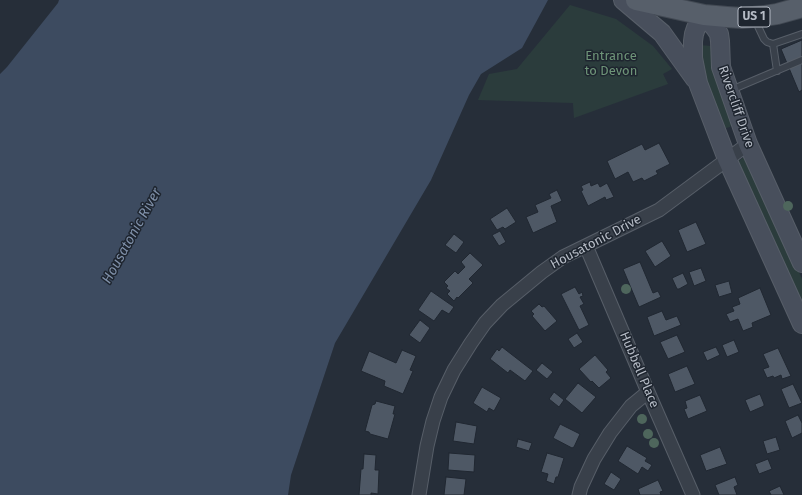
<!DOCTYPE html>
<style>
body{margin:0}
canvas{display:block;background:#262e39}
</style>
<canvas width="802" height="495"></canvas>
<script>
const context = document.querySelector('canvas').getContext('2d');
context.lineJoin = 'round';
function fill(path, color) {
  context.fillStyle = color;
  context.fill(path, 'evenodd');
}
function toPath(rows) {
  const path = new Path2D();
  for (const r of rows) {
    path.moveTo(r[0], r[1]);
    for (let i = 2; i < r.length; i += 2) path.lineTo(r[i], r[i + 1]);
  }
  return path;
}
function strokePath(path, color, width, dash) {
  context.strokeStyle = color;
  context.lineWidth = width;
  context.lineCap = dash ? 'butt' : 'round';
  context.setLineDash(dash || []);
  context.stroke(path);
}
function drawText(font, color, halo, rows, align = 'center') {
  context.font = font + ' "Fira Sans",sans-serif';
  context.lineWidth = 3;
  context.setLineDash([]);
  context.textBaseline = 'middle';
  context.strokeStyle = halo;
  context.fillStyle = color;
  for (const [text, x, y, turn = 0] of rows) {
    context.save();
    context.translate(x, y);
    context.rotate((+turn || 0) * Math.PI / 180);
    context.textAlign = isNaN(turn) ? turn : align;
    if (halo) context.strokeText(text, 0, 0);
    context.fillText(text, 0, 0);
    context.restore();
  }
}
const green = toPath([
 [570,5,616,19,653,46,672,69,663,74,668,84,574,118,573,103,478,100,489,74,517,69],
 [699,45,711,46,711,61,716,81,732,123,730,127,726,128,722,126,707,89],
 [743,158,746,158,751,161,802,279,802,308,737,163,741,159]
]);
const water = toPath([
 [59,0,548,0,522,48,481,74,469,95,431,180,335,343,291,475,288,495,0,495,0,74,7,67,58,3]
]);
const building = toPath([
 [802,40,802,90,799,92,781,49,802,40],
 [659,143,670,164,656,171,658,174,644,181,642,178,633,182,628,172,615,179,607,161,642,144,645,150,659,143],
 [590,182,591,186,598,183,600,187,607,183,614,197,606,200,605,197,588,206,581,191,583,190,581,186,590,182],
 [557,190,562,201,551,206,557,222,533,233,526,217,538,212,535,205,551,198,549,194,557,190],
 [507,208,516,222,505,229,503,227,497,230,490,219,507,208],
 [696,222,706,244,687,252,678,230,696,222],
 [500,231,506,242,499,246,492,235,500,231],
 [454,234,464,242,456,253,445,245,454,234],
 [662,241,671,256,655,267,645,251,662,241],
 [470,253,483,265,469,279,473,283,458,298,457,297,454,301,447,294,450,291,446,288,448,286,444,282,455,271,458,274,465,267,461,262,470,253],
 [640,262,653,293,658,291,661,297,639,307,623,269,640,262],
 [701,268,706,281,694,286,689,272,701,268],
 [683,273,688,284,679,289,677,289,672,278,683,273],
 [729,281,732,293,719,297,715,285,729,281],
 [575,287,579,294,582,292,583,296,580,297,584,304,580,306,589,325,579,330,561,294,575,287],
 [760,288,771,315,752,323,753,327,743,331,738,319,730,322,726,314,734,311,732,307,740,304,738,298,760,288],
 [431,291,454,307,449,314,442,310,434,321,418,310,431,291],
 [539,304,542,307,544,306,557,321,545,331,532,316,534,314,531,311,539,304],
 [662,311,666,320,677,316,681,325,654,336,647,317,662,311],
 [420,320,430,328,420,343,409,335,420,320],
 [577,333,583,342,574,348,568,339,577,333],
 [677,335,685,352,668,359,660,342,677,335],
 [734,340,739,352,727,357,722,345,734,340],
 [502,347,533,371,525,381,510,370,508,373,490,359,497,349,499,351,502,347],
 [716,347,720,355,707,361,703,352,716,347],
 [778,348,791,376,782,379,781,375,774,378,773,376,767,378,763,369,769,367,763,354,778,348],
 [402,350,416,356,410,370,413,371,403,394,384,386,385,381,361,371,369,351,396,363,402,350],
 [595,355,608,370,606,372,611,378,599,388,592,381,591,382,579,369,595,355],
 [542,363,553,372,547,379,536,370,542,363],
 [687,366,695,384,675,392,668,374,687,366],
 [578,383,596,397,582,413,565,399,578,383],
 [793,384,802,403,789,408,781,389,793,384],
 [482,387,501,398,494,411,489,408,487,412,473,403,482,387],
 [554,392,564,400,559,407,549,399,554,392],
 [760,394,764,404,764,406,750,412,745,400,760,394],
 [700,395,707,411,688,419,684,409,687,408,685,401,700,395],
 [376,401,395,406,393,414,395,414,388,439,370,434,369,432,365,431,372,405,375,404,376,401],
 [798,415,802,423,802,433,792,438,785,421,798,415],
 [456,422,477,426,474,444,453,441,456,422],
 [560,424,580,434,574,447,572,448,553,438,560,424],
 [776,437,780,450,767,454,763,441,776,437],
 [518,439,532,443,529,451,516,447,518,439],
 [627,446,647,458,645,461,652,465,648,471,642,467,638,474,618,461,627,446],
 [720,447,727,464,706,471,700,455,720,447],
 [449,453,475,455,474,472,448,470,449,453],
 [547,453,564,458,558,477,556,477,554,484,546,481,548,474,541,472,547,453],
 [364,454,376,455,375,470,379,470,378,494,371,493,371,495,359,495,361,469,363,469,364,454],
 [768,459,772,469,759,474,755,464,768,459],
 [611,472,621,479,614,490,604,484,611,472],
 [446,477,466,479,464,495,444,495,446,477],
 [735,477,738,485,734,487,737,495,719,495,715,485,735,477],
 [658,480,663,491,660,492,661,495,640,495,638,489,658,480],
 [780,486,784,495,771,495,769,491,780,486]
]);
const lane = toPath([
 [755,20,764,39,767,42,773,44,802,34],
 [773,44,777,71],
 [731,90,802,60]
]);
const street = toPath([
 [586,246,648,392,693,495],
 [419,495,427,446,433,421,441,397,454,370,471,343,485,323,502,305,542,272,563,257,659,210,748,144],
 [579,495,581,487,594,459,610,433,631,406,648,392]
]);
const secondary = toPath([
 [623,0,662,33,695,79],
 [802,263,748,144,721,67,720,41,719,34,715,28,704,15,696,28,694,34,693,41,693,58,698,83,727,159,802,324]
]);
const primary = toPath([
 [636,0,704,15,727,17,742,18,764,16,777,14,802,7]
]);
const trees = [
 [788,206],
 [626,289],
 [642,419],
 [648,434],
 [654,443]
];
const shields = [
 [754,17,32]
];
const shieldNames = [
 ["US 1",754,17]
];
const parkNames = [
 ["Entrance",611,56],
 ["to Devon",611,71]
];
const streetNames = [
 ["Rivercliff Drive",736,107,71],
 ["Housatonic Drive",596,242,-28],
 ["Hubbell Place",639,370,67]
];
const waterNames = [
 ["Housatonic River",132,236,-61]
];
fill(green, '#2b3c3c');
fill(water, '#3d4b60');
fill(building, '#4e5865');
strokePath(building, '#202731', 1);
strokePath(lane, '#575e68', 8);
strokePath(street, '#575e68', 15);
strokePath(secondary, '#575e68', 20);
strokePath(primary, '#424953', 22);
strokePath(lane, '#39404a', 6);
strokePath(street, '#39404a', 13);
strokePath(secondary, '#484f5c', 18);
strokePath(primary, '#575f6a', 20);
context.fillStyle = '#4e665c';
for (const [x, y] of trees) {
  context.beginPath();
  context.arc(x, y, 5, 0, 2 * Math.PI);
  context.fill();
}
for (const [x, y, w] of shields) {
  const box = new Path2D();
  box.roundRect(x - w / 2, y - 10, w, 20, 3);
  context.fillStyle = '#1e252f';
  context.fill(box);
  strokePath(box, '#b5bbc5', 1);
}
drawText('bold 12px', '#b5bbc5', null, shieldNames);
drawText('13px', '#6e9478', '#1e252f', parkNames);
drawText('13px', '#b5bbc5', '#1e252f', streetNames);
drawText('italic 14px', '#8091aa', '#1e252f', waterNames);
</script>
